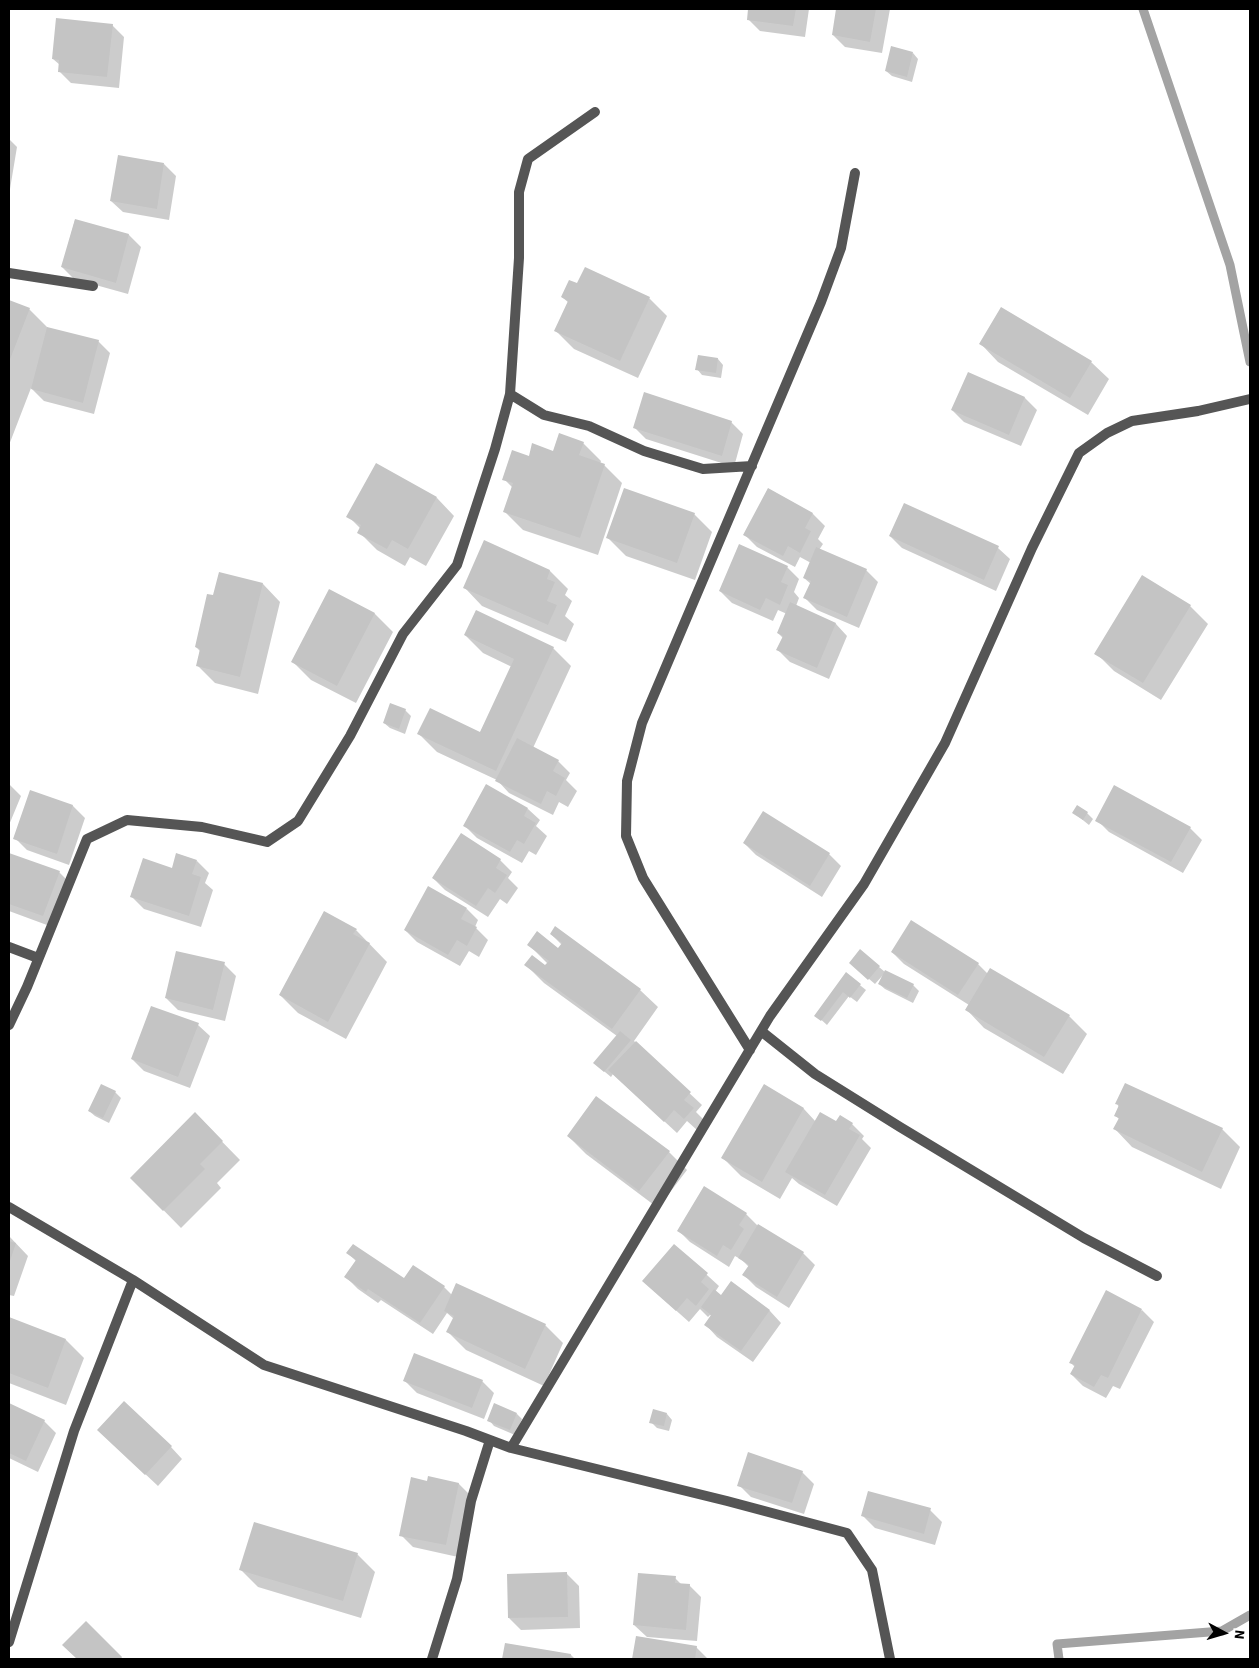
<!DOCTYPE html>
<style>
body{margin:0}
#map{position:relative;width:1259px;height:1668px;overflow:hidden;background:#fff;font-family:"Source Sans 3",sans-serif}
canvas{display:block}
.frame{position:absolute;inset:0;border:10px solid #000;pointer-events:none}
.north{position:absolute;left:1199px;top:1608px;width:50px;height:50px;-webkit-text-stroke:4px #fff;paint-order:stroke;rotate:96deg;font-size:14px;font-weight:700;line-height:20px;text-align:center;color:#000}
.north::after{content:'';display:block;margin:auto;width:18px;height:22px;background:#000;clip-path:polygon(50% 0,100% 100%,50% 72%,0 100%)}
</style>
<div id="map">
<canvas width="1259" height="1668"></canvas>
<div class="frame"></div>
<div class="north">N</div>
</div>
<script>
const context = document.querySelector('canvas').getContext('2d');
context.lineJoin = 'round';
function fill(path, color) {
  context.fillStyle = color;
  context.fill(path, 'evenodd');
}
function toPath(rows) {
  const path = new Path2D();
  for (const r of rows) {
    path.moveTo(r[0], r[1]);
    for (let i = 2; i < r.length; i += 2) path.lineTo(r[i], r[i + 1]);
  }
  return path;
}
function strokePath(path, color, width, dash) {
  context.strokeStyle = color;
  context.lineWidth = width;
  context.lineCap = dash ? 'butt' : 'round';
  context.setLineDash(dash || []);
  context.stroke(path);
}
const shadow = toPath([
 [750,9,809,9,805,37,760,31,748,19],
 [837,9,890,9,882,53,845,47,833,35],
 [112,25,124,37,119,88,71,83,59,71,60,65,53,59],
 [913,53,918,59,912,82,892,76,886,71],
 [9,139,17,147,9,195],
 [164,164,176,176,169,220,123,212,111,201],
 [75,220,129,235,141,247,128,294,74,279,62,267],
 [578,285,649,298,667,316,638,378,574,349,556,331,569,303,562,297],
 [9,301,29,309,48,328,98,341,110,353,94,414,44,401,31,388,9,445],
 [981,344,1091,362,1109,379,1088,415,998,362],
 [718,359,723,365,721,378,702,375,697,369],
 [968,374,1025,398,1037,410,1021,446,964,422,952,410],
 [731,422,743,434,734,467,646,439,634,427],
 [583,443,601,461,600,464,604,465,622,483,598,555,523,530,505,512,513,488,504,479,554,452],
 [769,490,813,514,825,526,818,539,823,544,819,550,866,570,878,582,859,628,817,610,805,598,811,584,804,578,811,563,800,557,795,567,757,547,745,535],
 [437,498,454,516,426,566,410,557,405,566,377,550,359,532,361,529,348,516],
 [694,514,712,532,695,580,626,556,608,538],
 [890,536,998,548,1010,559,996,591,902,548],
 [484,542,550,571,568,589,565,595,572,601,565,616,574,624,566,642,482,606,465,588],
 [787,567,799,579,794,592,799,598,796,606,836,624,847,636,829,679,790,662,778,650,783,638,778,633,787,614,778,610,773,621,732,603,720,591],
 [263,584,280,602,258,694,215,683,197,665,200,651,196,647,214,597],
 [330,591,375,614,393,632,356,703,311,680,293,662],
 [1190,606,1208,624,1161,700,1114,671,1096,653],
 [476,611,553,648,571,666,533,748,558,761,570,773,566,780,577,791,568,807,559,802,553,815,509,793,497,780,437,752,419,734,480,733,512,667,483,653,465,635],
 [405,710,411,716,405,734,390,728,384,723],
 [9,784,21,796,9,825],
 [30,792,73,806,85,818,69,865,27,850,15,838],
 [528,809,540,820,536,826,547,836,536,855,529,851,522,863,477,838,465,826],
 [1074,813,1087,813,1093,819,1089,825],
 [1097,820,1190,828,1202,840,1183,873,1109,832],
 [744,843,829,854,841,866,822,897,756,855],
 [9,854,59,872,71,884,55,928,9,911],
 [500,860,512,872,508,878,518,888,507,904,500,899,488,917,445,890,433,878],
 [197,861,209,873,205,883,213,890,201,927,144,909,132,897,173,869],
 [467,909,478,920,475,927,488,940,479,957,469,951,460,966,417,942,405,930],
 [356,930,387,962,346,1039,298,1013,280,995],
 [551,934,640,990,658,1007,634,1041,702,1105,696,1112,705,1121,697,1130,687,1121,677,1133,613,1074,611,1077,599,1067,617,1036,544,983,526,965,545,967,548,964,529,945,559,949,562,945],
 [892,952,978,964,988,974,1069,1016,1087,1034,1063,1074,984,1028,967,1010,969,1005,904,964],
 [224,964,236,976,225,1021,178,1010,166,998],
 [879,967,885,972,913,985,919,991,913,1003,885,989,879,984,883,975,875,984,856,968],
 [846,974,866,990,857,1002,849,996,827,1025,816,1015],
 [198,1025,210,1036,190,1088,144,1071,132,1059],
 [765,1086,804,1109,816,1122,852,1124,864,1136,862,1139,871,1148,837,1206,799,1184,792,1178,780,1199,741,1176,723,1158],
 [115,1092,121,1098,109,1123,95,1116,89,1111],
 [1117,1104,1222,1129,1240,1147,1221,1189,1132,1147,1115,1129,1119,1119,1115,1115,1119,1107],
 [195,1114,240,1160,217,1183,221,1188,181,1228,132,1178],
 [568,1136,669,1152,687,1170,658,1208,586,1154],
 [746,1214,758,1226,803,1253,815,1265,789,1308,756,1287,744,1275,749,1267,742,1260,735,1256,729,1267,690,1242,678,1230],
 [9,1236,28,1256,14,1296,9,1295],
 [674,1245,719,1286,715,1292,721,1296,731,1283,770,1311,781,1323,753,1362,717,1337,706,1325,712,1316,710,1315,708,1317,700,1309,689,1322,643,1281],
 [348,1253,404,1280,444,1287,452,1295,545,1325,563,1343,544,1386,466,1350,448,1332,454,1319,447,1313,433,1334,381,1300,378,1303,358,1289,346,1277,356,1261],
 [1142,1310,1154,1322,1120,1389,1113,1386,1106,1398,1083,1386,1071,1374,1075,1367,1070,1362],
 [9,1319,66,1340,84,1358,66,1405,9,1383],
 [405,1381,482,1381,494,1393,484,1419,417,1393],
 [9,1404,44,1421,56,1433,38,1472,9,1458],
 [517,1414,522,1419,515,1435,494,1426,489,1420],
 [667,1414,672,1420,669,1431,657,1428,651,1422],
 [111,1442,171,1447,182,1459,158,1486],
 [802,1472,814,1484,804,1514,751,1497,739,1485],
 [428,1483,459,1484,471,1496,458,1557,413,1547,401,1535],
 [930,1510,942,1522,935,1545,875,1528,863,1516],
 [357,1554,375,1572,361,1618,258,1587,240,1569],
 [567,1574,579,1586,580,1628,521,1630,509,1618],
 [675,1578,682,1585,689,1585,701,1597,697,1641,647,1637,634,1625],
 [86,1623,123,1659,78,1659,64,1645],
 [637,1637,696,1647,708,1659,633,1659],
 [506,1644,571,1655,575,1659,503,1659]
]);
const stream = toPath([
 [1143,9,1230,265,1250,362],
 [1059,1659,1057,1644,1222,1631,1250,1615]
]);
const building = toPath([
 [748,9,796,9,793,26,747,20],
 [836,9,876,9,870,42,832,35],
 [56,18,113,24,107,77,58,72,59,60,52,59],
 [891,46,913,52,907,77,885,71],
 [118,155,164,163,157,209,110,201],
 [75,219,129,234,116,283,61,267],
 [585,267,650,297,620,361,554,331,568,301,561,297,569,280,577,283],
 [9,300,30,308,9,362],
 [1001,307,1092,361,1070,398,979,344],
 [47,327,99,340,83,403,31,389],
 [698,355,718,358,716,373,695,370],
 [968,372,1025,397,1009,435,951,410],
 [644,392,732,421,722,456,633,428],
 [559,433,584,442,579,455,605,464,580,538,503,512,513,483,502,480,512,450,529,456,532,443,553,451],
 [376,463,437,497,408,549,392,540,387,549,357,533,361,525,346,517],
 [624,488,695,513,677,563,606,538],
 [768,488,813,513,805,528,811,531,800,553,788,546,783,556,743,535],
 [904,503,999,546,984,580,889,536],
 [484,540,550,570,547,579,555,582,547,601,557,605,548,625,463,588],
 [739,544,788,566,781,582,788,585,780,605,766,598,760,610,719,591],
 [816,547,867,569,847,617,803,598,811,581,803,578],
 [219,572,263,583,240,677,196,666,200,649,195,647,207,594,213,595],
 [1142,575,1191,605,1143,683,1094,654],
 [329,589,375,613,337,686,291,662],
 [790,602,836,623,817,668,776,650,783,636,777,633],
 [476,610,554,647,496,771,417,734,430,708,480,732,514,659,464,635],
 [390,703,406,709,399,729,383,723],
 [517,738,559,760,553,771,565,778,556,796,547,791,541,804,495,781],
 [486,784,528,808,524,816,536,823,524,844,517,840,510,852,463,826],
 [1114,785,1191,827,1171,862,1095,821],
 [30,790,73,805,57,854,13,839],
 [1077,805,1088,812,1083,820,1072,813],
 [763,811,830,853,810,886,743,843],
 [461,833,501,859,496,868,507,875,495,893,488,888,476,906,432,878],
 [9,853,60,871,43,916,9,904],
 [176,853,197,860,192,874,201,877,189,916,130,897,143,858,172,868],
 [428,886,467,908,461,919,477,927,467,946,457,940,448,955,404,930],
 [324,911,357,929,353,934,370,943,328,1022,279,995],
 [911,920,979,963,958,995,891,952],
 [555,926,641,989,612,1029,524,965,532,955,545,965,549,961,527,945,537,931,558,948,562,943,550,934],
 [860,949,880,966,868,980,849,963],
 [176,951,225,962,213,1010,165,998],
 [990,968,1070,1015,1044,1057,965,1010],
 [885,970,914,984,907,998,878,984],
 [846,972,861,984,850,998,843,992,821,1021,814,1016],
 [151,1006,199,1023,178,1077,131,1059],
 [620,1031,631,1040,604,1072,593,1063],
 [636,1041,691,1092,684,1100,694,1108,684,1119,674,1110,664,1122,608,1070],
 [1125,1083,1223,1128,1202,1172,1113,1129,1119,1118,1114,1116,1119,1105,1115,1104],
 [101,1084,116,1091,103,1118,88,1111],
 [764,1084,804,1108,762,1182,721,1158],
 [596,1096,670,1151,639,1191,567,1136],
 [195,1112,223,1141,200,1164,205,1169,163,1211,130,1178],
 [820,1112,836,1121,840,1115,853,1123,849,1129,860,1135,825,1195,785,1172],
 [704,1186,747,1213,739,1225,744,1229,731,1250,723,1245,717,1256,677,1231],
 [758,1224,804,1252,777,1297,742,1275,749,1265,738,1258],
 [9,1241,16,1243,9,1264],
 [353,1244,404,1278,413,1265,445,1286,420,1323,368,1289,366,1292,344,1277,356,1260,346,1253],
 [674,1244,708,1273,701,1282,709,1289,696,1306,687,1298,676,1311,642,1281],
 [731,1281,770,1310,741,1351,704,1325,711,1315,701,1307,714,1289,721,1295],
 [456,1283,546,1324,525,1369,446,1332,454,1316,444,1311],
 [1106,1290,1142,1309,1108,1378,1101,1375,1094,1387,1070,1374,1075,1365,1069,1363],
 [9,1317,66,1339,48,1388,9,1373],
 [414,1353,483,1380,472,1408,403,1381],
 [124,1401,172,1446,145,1475,97,1430],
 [9,1403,45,1420,26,1461,9,1453],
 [494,1403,517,1413,510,1430,487,1421],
 [653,1409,667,1413,664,1426,649,1423],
 [748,1452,803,1471,792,1503,737,1486],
 [428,1476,459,1483,446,1545,399,1536,411,1477,427,1481],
 [868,1491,931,1508,924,1534,861,1516],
 [254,1522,358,1553,343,1601,239,1570],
 [567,1572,568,1617,508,1618,507,1574],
 [638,1573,676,1576,675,1583,690,1584,686,1630,633,1625],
 [86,1621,122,1657,120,1659,77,1659,62,1645],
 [636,1636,697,1646,695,1659,632,1659],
 [505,1643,571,1654,570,1659,502,1659]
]);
const minor = toPath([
 [9,273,93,286],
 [510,394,544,415,589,426,644,451,703,469,752,466],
 [9,947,38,958],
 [9,1025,27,987,87,839,127,820,202,827,267,842,298,821,350,736,403,634,457,565,495,449,510,394,519,258,519,192,528,159,595,112],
 [761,1031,815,1074,900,1127,1084,1238,1157,1276],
 [750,1050,643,878,626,836,627,781,642,723,821,302,841,248,855,173],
 [9,1207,133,1280,264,1365,466,1431,511,1448,727,1501,847,1533,872,1570,890,1659],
 [511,1448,770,1016,864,884,945,743,1032,548,1079,453,1107,433,1132,421,1198,411,1250,399],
 [9,1642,74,1431,133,1280],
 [432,1659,457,1579,471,1501,490,1440]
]);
fill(shadow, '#0003');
strokePath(stream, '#a3a3a3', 9);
fill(building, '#c4c4c4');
strokePath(minor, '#555', 10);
</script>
